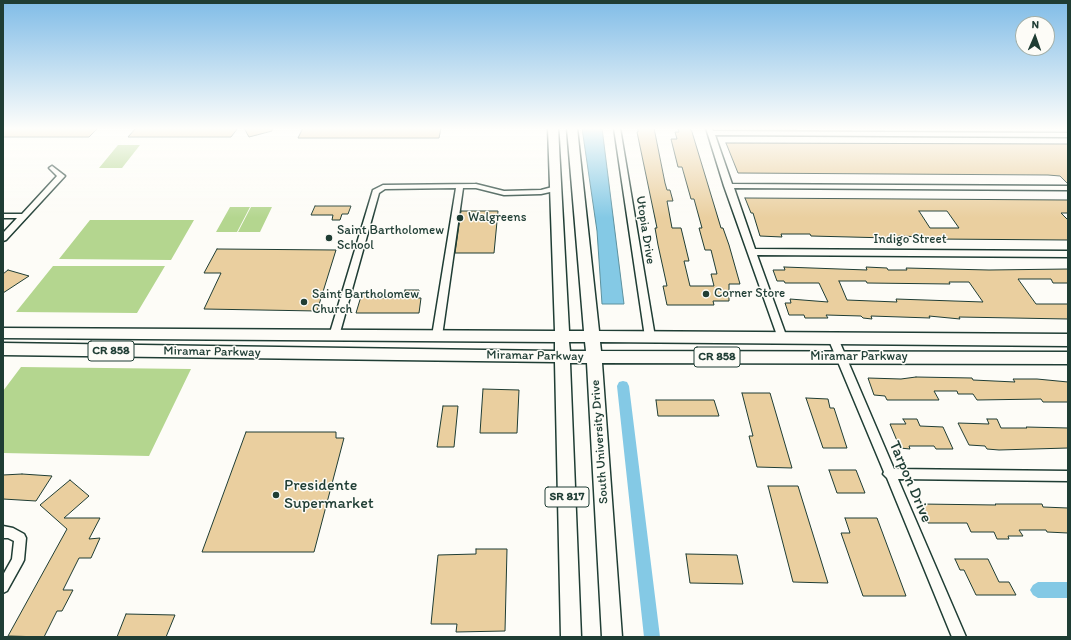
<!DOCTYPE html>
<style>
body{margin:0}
#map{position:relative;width:1071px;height:640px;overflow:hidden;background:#fdfcf7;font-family:Itim,sans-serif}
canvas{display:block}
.frame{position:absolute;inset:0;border:4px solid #1f3d34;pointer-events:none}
.north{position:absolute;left:1015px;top:16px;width:40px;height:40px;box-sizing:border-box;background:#fdfcf7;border:1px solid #a4b0a9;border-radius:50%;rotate:2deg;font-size:11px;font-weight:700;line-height:16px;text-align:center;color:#1f3d34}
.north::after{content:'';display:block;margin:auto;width:14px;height:18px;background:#1f3d34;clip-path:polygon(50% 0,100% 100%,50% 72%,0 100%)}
</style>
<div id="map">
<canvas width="1071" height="640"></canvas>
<div class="frame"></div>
<div class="north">N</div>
</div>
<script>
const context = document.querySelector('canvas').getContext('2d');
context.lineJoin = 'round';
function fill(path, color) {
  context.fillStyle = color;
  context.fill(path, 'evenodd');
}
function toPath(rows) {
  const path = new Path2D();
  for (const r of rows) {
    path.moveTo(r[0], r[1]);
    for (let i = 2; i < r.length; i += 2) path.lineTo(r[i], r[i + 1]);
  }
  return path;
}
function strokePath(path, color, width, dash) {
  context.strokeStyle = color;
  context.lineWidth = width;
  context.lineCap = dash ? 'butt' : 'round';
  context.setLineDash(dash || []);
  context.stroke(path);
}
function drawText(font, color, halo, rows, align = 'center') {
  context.font = font + ' Itim,sans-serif';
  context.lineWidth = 3;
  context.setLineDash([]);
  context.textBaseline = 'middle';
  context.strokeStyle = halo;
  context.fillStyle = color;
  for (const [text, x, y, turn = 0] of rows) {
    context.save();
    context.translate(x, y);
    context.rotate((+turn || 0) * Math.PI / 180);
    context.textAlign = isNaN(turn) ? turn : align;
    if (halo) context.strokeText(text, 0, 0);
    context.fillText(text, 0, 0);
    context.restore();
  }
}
const green = toPath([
 [118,145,140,145,122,168,99,168],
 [230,207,250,207,237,232,216,232],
 [251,207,272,207,260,232,238,232],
 [90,220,194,220,171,260,59,259],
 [53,266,165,266,137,313,16,312],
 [21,367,191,369,149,456,3,453,3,391]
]);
const water = toPath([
 [582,128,602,128,624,304,602,304,597,231,582,128]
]);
const canal = toPath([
 [623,381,627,382,629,386,660,637,644,637,617,386,619,382,623,381],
 [1038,582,1068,582,1068,598,1038,598,1033,595,1030,590,1033,585,1038,582]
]);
const building = toPath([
 [3,128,98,128,89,137,3,137,3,128],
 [136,128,238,128,231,137,128,137,136,128],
 [244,128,272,128,272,131,249,137,244,128],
 [303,128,441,128,439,138,298,138,303,128],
 [638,128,654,128,665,183,667,190,670,190,673,201,667,201,672,228,681,228,689,261,684,261,690,286,714,286,711,274,717,274,711,250,705,250,699,228,702,228,694,199,691,199,682,167,678,167,671,139,677,139,675,132,679,132,678,128,690,128,692,132,721,228,723,228,729,245,740,284,729,284,729,301,713,301,714,305,667,305,663,286,667,286,658,245,655,228,657,228,637,132,638,132,638,128],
 [726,143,1068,144,1068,184,1060,176,1048,175,738,173,726,143],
 [745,198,1068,200,1068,213,1061,213,1068,220,1068,240,935,239,927,239,926,237,898,236,899,238,889,238,811,236,810,234,781,234,782,237,760,236,753,213,751,213,745,198],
 [919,211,947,211,959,228,930,228,919,211],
 [315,206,351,206,348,214,342,214,340,220,332,220,333,215,311,215,315,206],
 [461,211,498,211,494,253,455,253,461,211],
 [217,249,336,250,317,311,204,309,221,273,204,273,217,249],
 [784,267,867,270,866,267,887,268,888,270,907,270,906,268,989,270,1068,269,1068,283,1053,283,1051,279,1018,279,1036,304,1068,304,1068,319,959,317,960,319,929,316,930,318,871,316,872,319,863,318,861,316,826,315,828,318,805,318,804,315,789,315,785,303,791,303,790,299,828,302,819,283,785,283,784,281,777,281,773,270,785,270,784,267],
 [839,281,866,281,867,283,950,284,949,282,969,282,983,302,896,299,897,302,847,300,839,281],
 [8,270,29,276,3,293,3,274,8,270],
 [405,290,419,290,418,298,421,298,419,313,356,313,362,293,372,293,370,298,403,298,405,290],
 [916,377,972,378,973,380,1015,382,1013,379,1037,379,1068,382,1068,402,1043,402,1041,399,977,400,973,394,958,394,957,391,934,391,939,400,887,400,885,396,874,395,868,378,901,379,916,377],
 [483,389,519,390,517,433,480,433,483,389],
 [742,393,770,393,792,468,757,467,749,436,753,436,742,393],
 [806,398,828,399,830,408,834,408,847,448,823,448,806,398],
 [656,400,714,400,719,416,658,416,656,400],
 [443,406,458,406,454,447,437,447,443,406],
 [903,419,917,419,920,426,943,427,953,449,936,449,934,446,909,446,910,449,900,448,890,424,906,424,903,419],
 [987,419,997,419,1001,428,1027,428,1026,427,1068,428,1068,448,999,450,987,449,985,446,969,445,958,423,989,424,987,419],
 [246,432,336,432,336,438,344,438,314,552,202,552,246,432],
 [829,470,856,470,865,493,837,493,829,470],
 [22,474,52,476,36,501,3,499,3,475,22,474],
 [70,480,89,496,64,518,100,518,89,539,100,538,91,558,79,558,63,590,73,590,62,611,57,611,44,637,8,636,67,529,40,505,70,480],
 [768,486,798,486,828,583,793,582,768,486],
 [920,504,996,505,995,504,1042,504,1043,507,1068,508,1068,533,1047,532,1046,530,1019,530,1023,536,1008,536,1009,539,997,539,994,532,971,532,967,523,928,523,920,504],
 [845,518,877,518,906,596,863,596,841,533,850,533,845,518],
 [476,549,507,549,505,631,456,632,457,624,431,624,438,555,476,554,476,549],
 [686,554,737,555,743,584,690,583,686,554],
 [955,559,988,559,999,582,1009,582,1016,595,976,595,964,570,960,570,955,559],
 [126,614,175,615,166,637,117,637,126,614]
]);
const street = toPath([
 [614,128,620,128,655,337,653,340,650,341,647,340,645,337,614,128],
 [706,128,712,128,713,131,1068,133,1068,137,715,135,732,184,1068,186,1068,190,734,188,755,249,1068,251,1068,257,757,255,787,338,785,341,782,342,779,341,724,186,706,128],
 [52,166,65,176,6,240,3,241,3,233,17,218,3,218,3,214,22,214,57,176,49,168,52,166],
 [476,184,504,191,541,190,556,186,560,188,559,190,541,194,504,195,476,188,463,188,442,336,440,339,437,340,434,339,432,336,456,188,385,189,379,193,339,336,337,339,331,339,329,336,373,190,383,185,476,184],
 [833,334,836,335,838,338,894,469,1068,471,1068,481,898,479,966,637,952,637,887,478,883,474,884,472,828,338,830,335,833,334],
 [3,526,13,528,24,534,26,538,24,560,22,564,7,591,3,593,3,575,12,559,14,541,8,538,3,538,3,526]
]);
const primary = toPath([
 [548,128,558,128,569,331,584,331,567,128,577,128,599,331,1068,334,1068,346,600,342,601,351,1068,352,1068,364,602,363,622,637,602,637,587,363,570,363,581,637,561,637,555,362,3,355,3,343,555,351,555,342,3,338,3,328,555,331,548,128],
 [569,342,585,342,586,351,570,351,569,342]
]);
const markers = [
 [460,218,4,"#1f3d34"],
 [329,238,4,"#1f3d34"],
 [706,294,4,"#1f3d34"],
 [304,302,4,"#1f3d34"],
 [276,495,4,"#1f3d34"]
];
const shields = [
 [111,351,46],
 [717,357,46],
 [567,497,44]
];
const shieldNames = [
 ["CR 858",111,351],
 ["CR 858",717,357],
 ["SR 817",567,497]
];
const poiNames = [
 ["Walgreens",468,218],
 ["Saint Bartholomew",337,231],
 ["School",337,246],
 ["Corner Store",714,294],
 ["Saint Bartholomew",312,295],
 ["Church",312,310]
];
const streetNames = [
 ["Utopia Drive",645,230,81],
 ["Indigo Street",910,240],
 ["Miramar Parkway",212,352,1],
 ["Miramar Parkway",535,356,1],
 ["Miramar Parkway",859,357],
 ["South University Drive",600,442,-94]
];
const nearStreetnames = [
 ["Tarpon Drive",910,482,67]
];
const nearPoinames = [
 ["Presidente",284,486],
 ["Supermarket",284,504]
];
fill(green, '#b4d68f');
fill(water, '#84c9e5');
strokePath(water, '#5c919e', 1);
fill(canal, '#84c9e5');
fill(building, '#eacf9f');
strokePath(building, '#1f3d34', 1);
strokePath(street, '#1f3d34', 3);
strokePath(primary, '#1f3d34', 3);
fill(street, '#fdfcf7');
fill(primary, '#fdfcf7');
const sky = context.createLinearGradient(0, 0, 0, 218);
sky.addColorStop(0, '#80bce7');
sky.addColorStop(0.59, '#fefefb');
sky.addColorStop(1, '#fefefb00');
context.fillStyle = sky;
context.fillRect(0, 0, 1071, 218);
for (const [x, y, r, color] of markers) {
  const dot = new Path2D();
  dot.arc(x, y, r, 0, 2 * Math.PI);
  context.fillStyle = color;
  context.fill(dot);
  strokePath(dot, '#fdfcf7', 1.5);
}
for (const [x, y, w] of shields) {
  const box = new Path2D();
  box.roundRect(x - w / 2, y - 10, w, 20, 3);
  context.fillStyle = '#fdfcf7';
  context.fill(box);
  strokePath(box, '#1f3d34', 1);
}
drawText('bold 12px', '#1f3d34', null, shieldNames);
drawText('13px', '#1f3d34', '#fdfcf7', poiNames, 'left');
drawText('13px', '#1f3d34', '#fdfcf7', streetNames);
drawText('16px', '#1f3d34', '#fdfcf7', nearStreetnames);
drawText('16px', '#1f3d34', '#fdfcf7', nearPoinames, 'left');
</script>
